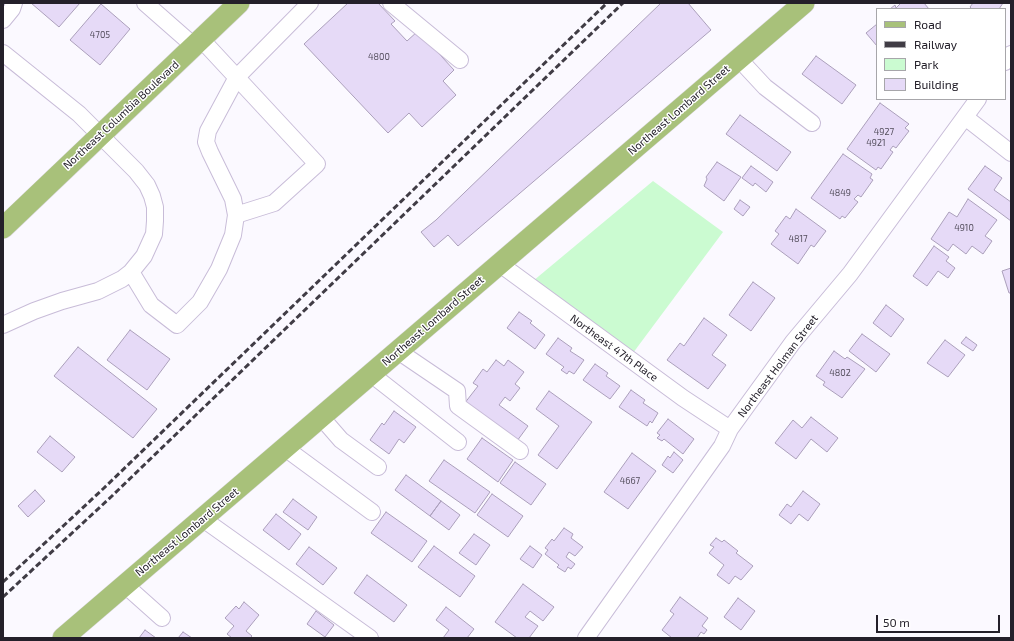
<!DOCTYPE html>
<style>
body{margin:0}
#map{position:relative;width:1014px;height:641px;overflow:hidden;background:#fbf9ff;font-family:"Exo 2",sans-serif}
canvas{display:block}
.frame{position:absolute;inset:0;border:4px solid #24202a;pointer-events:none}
.legend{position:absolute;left:876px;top:8px;width:130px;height:92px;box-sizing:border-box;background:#fff;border:1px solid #a7a6aa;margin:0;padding:5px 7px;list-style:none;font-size:12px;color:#24202a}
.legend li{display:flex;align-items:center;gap:8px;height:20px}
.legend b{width:20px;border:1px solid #a7a6aa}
.scale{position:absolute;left:876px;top:615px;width:124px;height:18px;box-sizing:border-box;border:2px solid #24202a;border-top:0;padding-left:5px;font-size:12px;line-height:14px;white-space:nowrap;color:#24202a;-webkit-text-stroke:3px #fff;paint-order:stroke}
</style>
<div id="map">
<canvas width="1014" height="641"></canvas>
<div class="frame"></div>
<ul class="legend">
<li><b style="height:5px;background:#a8c17a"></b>Road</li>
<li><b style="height:5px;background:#403c45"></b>Railway</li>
<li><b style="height:11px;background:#cbfbd1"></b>Park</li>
<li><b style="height:11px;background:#e6daf7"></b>Building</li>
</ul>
<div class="scale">50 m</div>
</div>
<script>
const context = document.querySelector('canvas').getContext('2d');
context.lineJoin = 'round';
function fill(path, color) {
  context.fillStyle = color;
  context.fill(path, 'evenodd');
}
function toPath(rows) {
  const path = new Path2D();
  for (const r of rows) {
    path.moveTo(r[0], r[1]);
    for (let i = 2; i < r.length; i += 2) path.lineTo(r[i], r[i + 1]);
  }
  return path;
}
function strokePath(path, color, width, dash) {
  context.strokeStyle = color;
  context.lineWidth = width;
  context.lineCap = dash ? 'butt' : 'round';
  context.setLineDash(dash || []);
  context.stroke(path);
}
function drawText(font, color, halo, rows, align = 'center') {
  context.font = font + ' "Exo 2",sans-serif';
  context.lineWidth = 3;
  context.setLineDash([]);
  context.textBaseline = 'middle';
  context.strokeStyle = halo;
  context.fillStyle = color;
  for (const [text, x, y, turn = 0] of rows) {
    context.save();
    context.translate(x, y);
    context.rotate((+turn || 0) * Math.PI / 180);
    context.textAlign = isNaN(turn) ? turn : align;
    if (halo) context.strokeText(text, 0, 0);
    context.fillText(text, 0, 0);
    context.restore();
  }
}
const green = toPath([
 [653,181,723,232,633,353,533,281]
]);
const building = toPath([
 [31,3,80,3,59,27,31,3],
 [348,3,378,3,395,21,391,24,407,41,418,31,454,70,443,81,456,95,422,127,409,113,388,133,304,44,348,3],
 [661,3,688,3,711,30,458,246,448,235,434,247,421,232,436,220,661,3],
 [901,3,924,3,929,9,890,9,895,5,896,8,901,3],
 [973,3,1003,3,999,9,972,9,970,7,973,3],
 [101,4,130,29,100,65,70,40,101,4],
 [877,24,877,46,866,33,877,24],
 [816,56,856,85,842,104,802,74,816,56],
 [880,103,909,124,905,128,909,131,896,148,893,146,890,150,893,152,881,169,878,167,876,170,847,149,880,103],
 [740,115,791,152,777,171,726,134,740,115],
 [843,154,872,174,870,178,873,180,861,197,858,195,854,199,858,202,845,218,842,216,840,219,811,198,843,154],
 [717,162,741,177,724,201,704,186,707,179,706,177,717,162],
 [751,166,773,182,766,192,755,183,753,186,742,178,751,166],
 [985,166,1002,178,994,190,1011,202,1011,221,968,189,985,166],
 [968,199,997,220,985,236,992,241,983,254,972,246,966,254,953,244,948,251,931,239,949,212,957,217,968,199],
 [740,200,750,207,743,216,734,209,740,200],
 [796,209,826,231,814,247,811,245,798,264,771,244,779,234,775,231,786,216,790,219,796,209],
 [934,246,949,257,946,261,955,268,948,278,938,271,927,286,913,276,934,246],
 [1011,268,1011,293,1009,293,1002,271,1011,268],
 [753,282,775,298,751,331,729,315,753,282],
 [886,305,904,319,891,337,873,323,886,305],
 [519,312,532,321,530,323,545,335,535,349,507,328,519,312],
 [704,318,727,335,712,355,726,365,708,389,667,360,680,343,684,346,704,318],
 [130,330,170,359,147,390,107,360,130,330],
 [862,334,890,354,876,372,849,351,862,334],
 [966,337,977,345,973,351,961,343,966,337],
 [558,338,572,348,570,351,584,360,574,374,569,371,567,374,561,370,564,367,546,354,558,338],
 [945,340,965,355,948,377,927,363,945,340],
 [78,347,157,409,133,438,54,376,78,347],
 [834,351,845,359,847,357,865,369,842,398,823,385,825,382,816,376,834,351],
 [496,360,504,366,508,360,524,372,515,384,520,388,510,401,505,397,499,405,528,426,517,441,464,404,478,386,473,383,483,369,487,372,496,360],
 [595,364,608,373,606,376,620,386,610,399,583,380,595,364],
 [631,390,645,400,643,403,658,413,652,423,650,421,647,426,619,407,631,390],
 [549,391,592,422,557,469,538,455,559,426,536,409,549,391],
 [394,411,416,427,404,443,399,439,389,454,370,440,382,423,384,425,394,411],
 [811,417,838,438,827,452,811,439,796,459,775,443,793,420,802,428,811,417],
 [668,419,694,439,683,454,664,439,662,441,657,438,660,435,657,433,668,419],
 [50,436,75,457,62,472,37,452,50,436],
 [482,438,513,460,498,482,467,459,482,438],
 [674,452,683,460,673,473,662,465,668,456,670,458,674,452],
 [632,453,656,471,628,509,604,492,632,453],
 [444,460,490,492,475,513,429,481,444,460],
 [515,462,546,484,531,505,500,483,515,462],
 [406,475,441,501,430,516,395,490,406,475],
 [35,490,45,501,28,517,18,506,35,490],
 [803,491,820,504,808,521,799,514,791,524,779,515,787,504,791,507,803,491],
 [492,494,523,516,508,537,477,515,492,494],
 [293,499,317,517,308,530,283,512,293,499],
 [441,501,460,515,449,530,430,516,441,501],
 [386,512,427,541,412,562,371,533,386,512],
 [276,514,301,534,289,550,263,530,276,514],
 [564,528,573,534,571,538,583,547,575,556,569,552,566,557,575,564,571,569,568,567,565,572,557,567,559,565,545,554,548,550,545,548,552,539,554,541,564,528],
 [474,534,490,545,476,565,459,553,474,534],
 [716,538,722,542,724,540,738,551,736,553,753,566,741,580,735,576,729,584,717,575,724,565,709,553,714,547,710,545,716,538],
 [434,546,475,576,460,597,418,567,434,546],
 [530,546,542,555,533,568,520,559,530,546],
 [309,547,337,568,323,585,296,564,309,547],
 [367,575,407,605,394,622,354,593,367,575],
 [523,584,554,607,543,621,530,611,525,617,538,626,529,638,517,638,495,622,523,584],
 [680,597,708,618,702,626,707,630,704,634,701,632,697,638,672,638,662,630,674,614,670,611,680,597],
 [738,598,755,611,741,630,724,617,738,598],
 [244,602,259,615,246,631,252,636,250,638,232,638,227,634,234,626,225,618,236,606,239,609,244,602],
 [446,607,474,629,467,638,443,638,449,630,436,620,446,607],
 [316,611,334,625,325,637,307,624,316,611],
 [145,630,156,638,139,638,145,630],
 [183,632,192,638,178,638,183,632]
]);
const minor = toPath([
 [145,3,194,46],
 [391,3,460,60],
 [3,20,12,9,14,3],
 [201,39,317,164,274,203,236,215],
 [3,53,79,114,136,171,147,185,152,196,155,207,155,221,154,234,144,256,131,272,122,279,98,291,62,301,34,311,3,325],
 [739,59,765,87,812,123],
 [1005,62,1011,54],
 [965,117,1011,153],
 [500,264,683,398,730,429],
 [131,272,151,305,177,325,200,302,219,269,233,235,236,215,233,199,210,152,206,142,208,131,237,77,310,3],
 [398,351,457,391,458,406,520,451],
 [371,374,458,442],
 [321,417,341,440,378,467],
 [285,448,372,512],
 [203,519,370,638],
 [125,585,162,618],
 [586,638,722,446,730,429,793,342,850,274,978,99]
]);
const major = toPath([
 [3,228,239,3],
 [63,638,804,3]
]);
const rail = toPath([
 [3,582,104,488,607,3],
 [3,597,112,496,623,3]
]);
const numberNames = [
 ["4705",100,35],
 ["4800",379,57],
 ["4927",884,132],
 ["4921",876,143],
 ["4849",840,193],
 ["4910",964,228],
 ["4817",798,239],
 ["4802",840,373],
 ["4667",630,481]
];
const streetNames = [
 ["Northeast Lombard Street",679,110,-41],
 ["Northeast Columbia Boulevard",121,115,-43],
 ["Northeast Lombard Street",433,321,-41],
 ["Northeast 47th Place",614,348,36],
 ["Northeast Holman Street",778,366,-53],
 ["Northeast Lombard Street",187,532,-40]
];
fill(green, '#cbfbd1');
fill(building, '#e6daf7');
strokePath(building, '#ab9fbb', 1);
strokePath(minor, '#c8bcd8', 18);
strokePath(major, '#d8d7d9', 22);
strokePath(minor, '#fff', 16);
strokePath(major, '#a8c17a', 21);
strokePath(rail, '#403c45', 3, [6, 3]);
drawText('9px', '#544e5d', null, numberNames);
drawText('11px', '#24202a', '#fff', streetNames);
</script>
